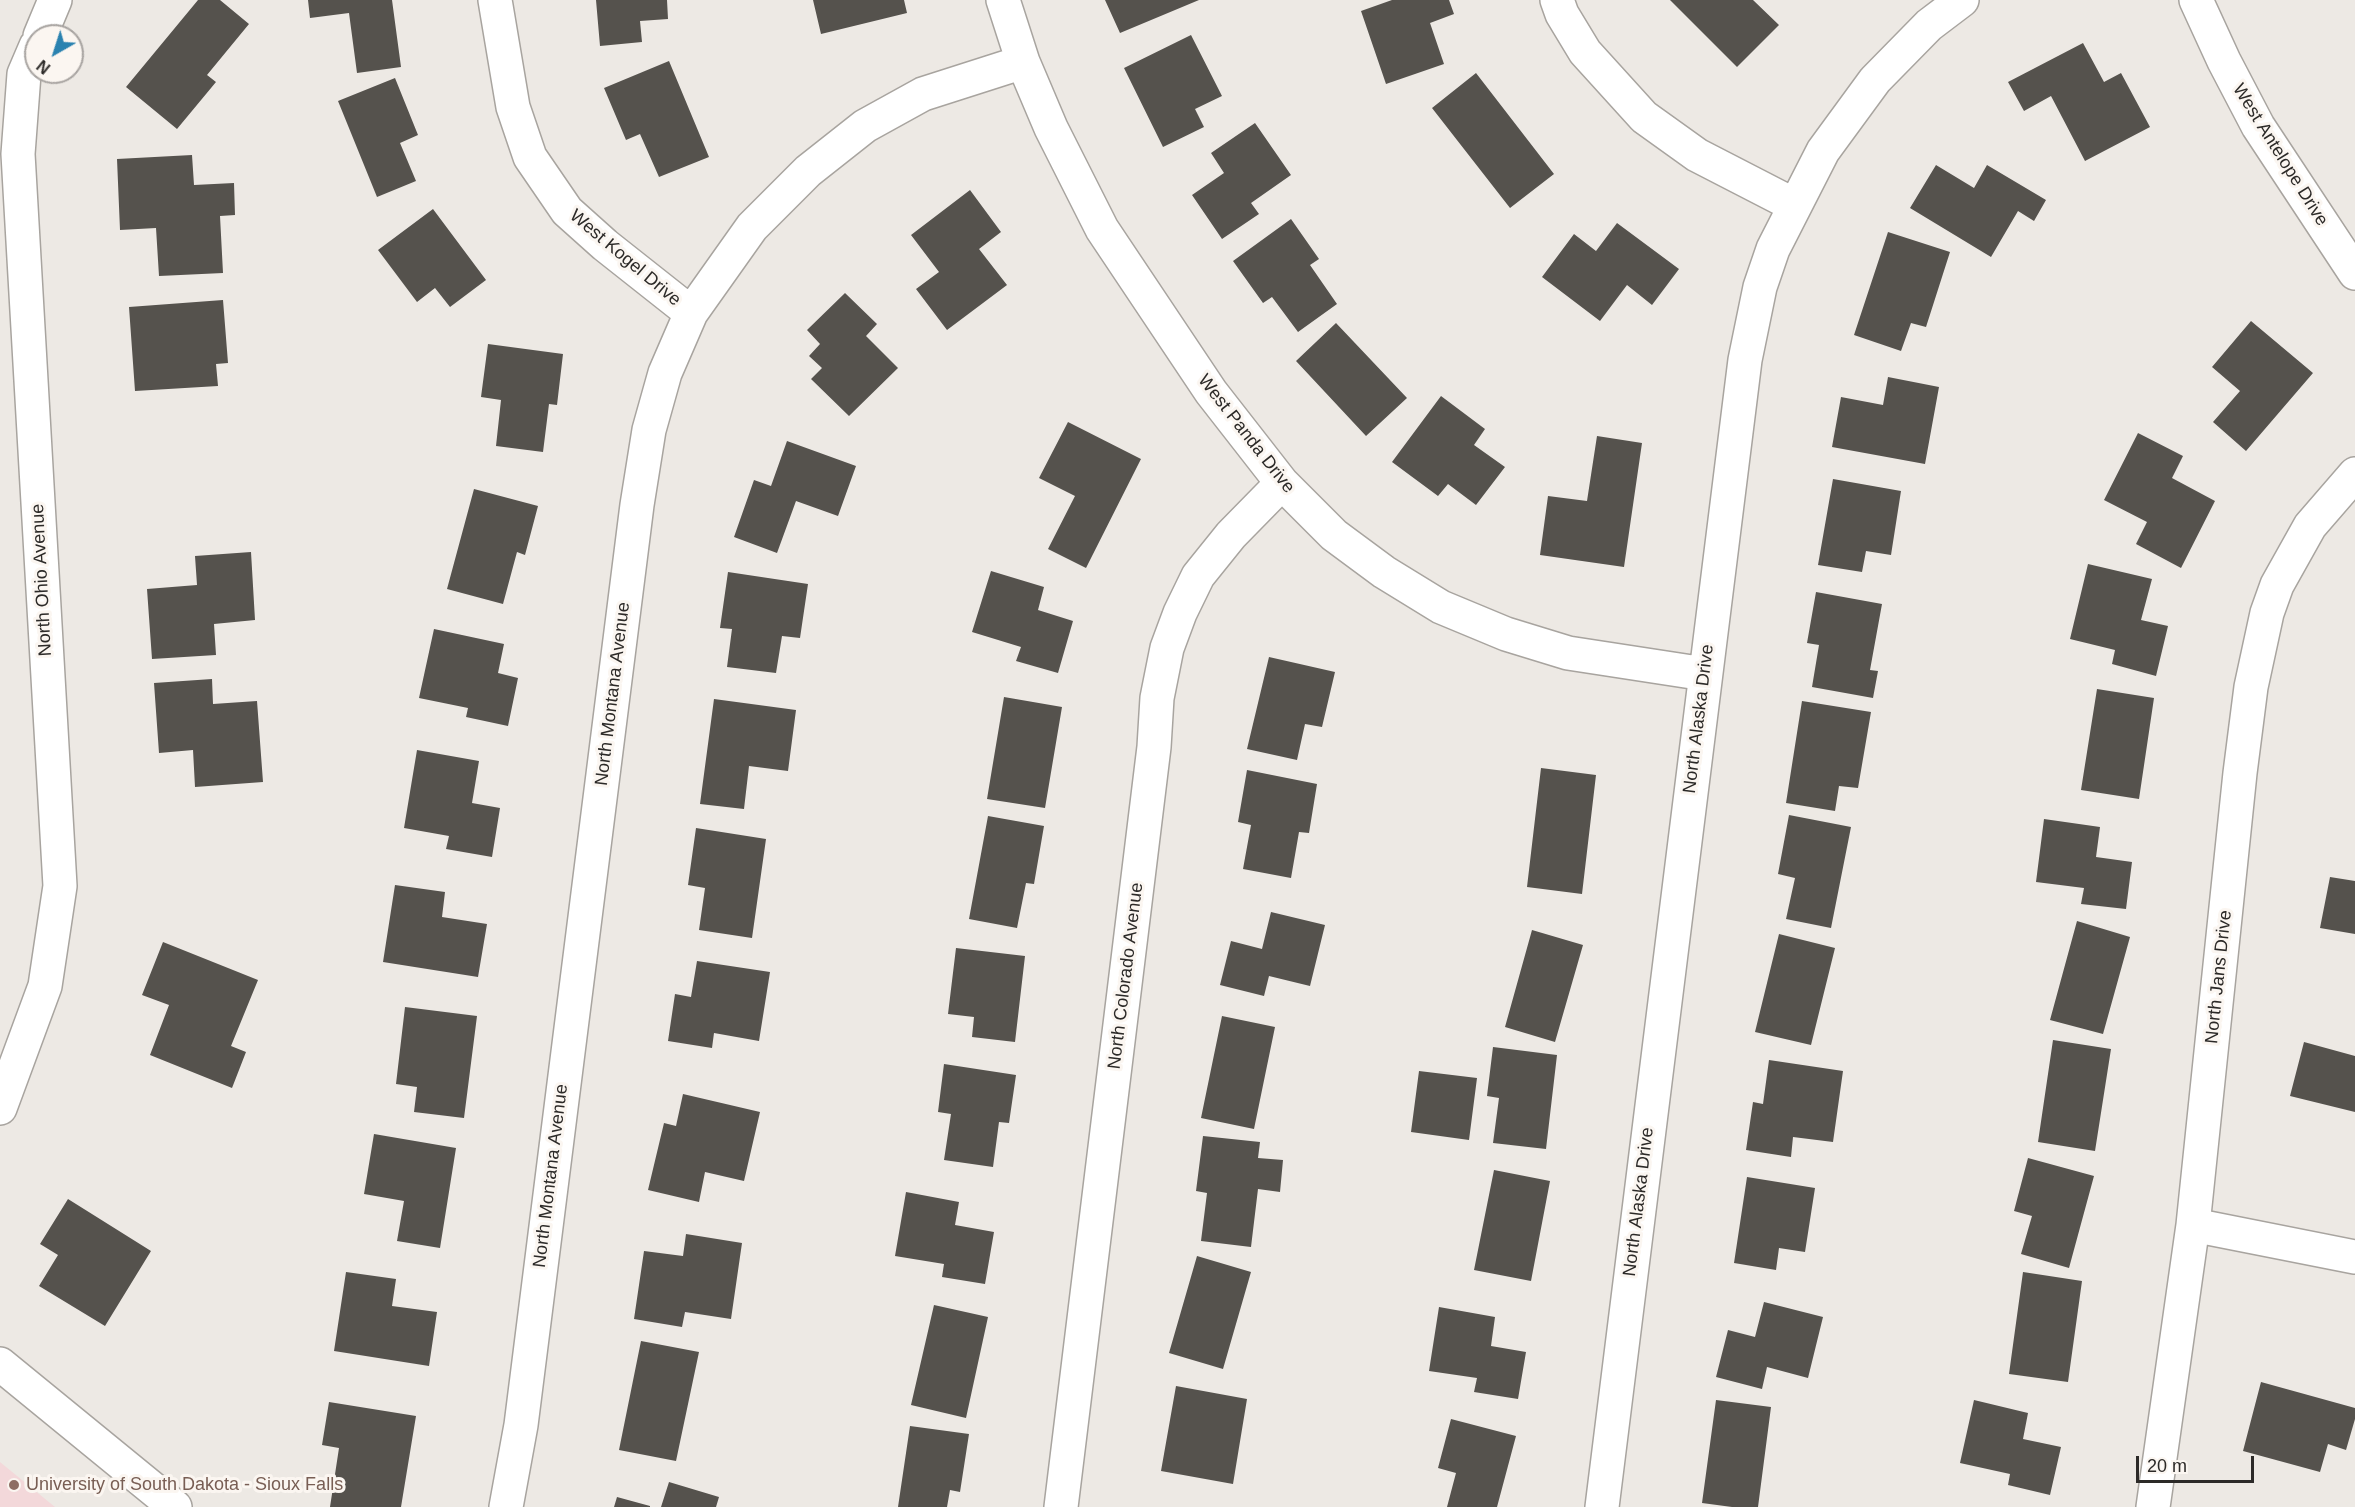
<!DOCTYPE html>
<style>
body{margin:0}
#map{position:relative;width:2355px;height:1507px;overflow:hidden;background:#ede9e4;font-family:Arial,sans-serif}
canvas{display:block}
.north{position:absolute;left:24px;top:24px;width:60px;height:60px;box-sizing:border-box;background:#fbf6f1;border:2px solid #a8a4a1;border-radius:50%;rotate:219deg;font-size:16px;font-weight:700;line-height:24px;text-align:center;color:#2c2a28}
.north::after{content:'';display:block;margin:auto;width:21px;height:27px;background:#2a82b0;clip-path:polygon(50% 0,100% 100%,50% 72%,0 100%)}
.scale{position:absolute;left:2136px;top:1456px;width:118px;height:27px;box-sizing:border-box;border:3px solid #2c2a28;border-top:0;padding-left:8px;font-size:18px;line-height:21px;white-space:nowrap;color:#2c2a28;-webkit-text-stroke:4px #fbf6f1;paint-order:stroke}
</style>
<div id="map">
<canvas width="2355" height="1507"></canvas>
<div class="north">N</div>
<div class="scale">20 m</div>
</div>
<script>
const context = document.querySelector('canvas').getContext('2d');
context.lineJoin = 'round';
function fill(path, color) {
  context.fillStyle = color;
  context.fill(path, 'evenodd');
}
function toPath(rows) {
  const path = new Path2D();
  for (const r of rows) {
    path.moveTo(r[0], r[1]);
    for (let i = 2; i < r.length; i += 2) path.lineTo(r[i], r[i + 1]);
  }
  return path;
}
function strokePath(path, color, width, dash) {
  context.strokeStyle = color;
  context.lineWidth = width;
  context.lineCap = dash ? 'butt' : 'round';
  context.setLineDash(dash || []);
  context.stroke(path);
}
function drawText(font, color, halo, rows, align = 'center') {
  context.font = font + ' Arial,sans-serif';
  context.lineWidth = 6;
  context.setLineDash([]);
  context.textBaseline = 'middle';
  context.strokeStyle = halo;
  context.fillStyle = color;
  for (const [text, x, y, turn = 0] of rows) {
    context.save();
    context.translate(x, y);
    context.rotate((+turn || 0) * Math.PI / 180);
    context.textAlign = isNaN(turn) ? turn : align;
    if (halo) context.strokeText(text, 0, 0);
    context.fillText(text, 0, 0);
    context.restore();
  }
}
const education = toPath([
 [0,1462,55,1507,0,1507]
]);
const building = toPath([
 [198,0,220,0,249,24,207,75,216,82,177,129,126,87],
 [308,0,392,0,401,67,357,73,349,13,310,18],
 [596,0,667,0,668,19,640,21,642,42,600,46],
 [813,0,904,0,907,13,821,34],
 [1105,0,1199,0,1120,33],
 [1392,0,1449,0,1454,14,1430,23,1444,64,1386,84,1361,11],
 [1670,0,1753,0,1779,25,1737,67],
 [1191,35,1222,96,1195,109,1204,127,1163,147,1124,68],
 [2083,43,2104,82,2121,73,2150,127,2085,161,2051,96,2024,111,2008,82],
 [669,61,709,157,659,177,640,134,626,140,604,88],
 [1476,73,1554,174,1510,208,1432,108],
 [395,78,418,135,400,143,416,181,377,197,338,101],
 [1255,123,1291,175,1251,203,1259,214,1222,239,1192,195,1224,173,1211,153],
 [192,155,194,185,234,183,235,215,220,216,223,273,159,276,156,228,120,230,117,159],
 [1936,165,1974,188,1987,165,2046,200,2034,221,2018,211,1991,257,1910,208],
 [970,190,1001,232,979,249,1007,285,947,330,916,289,939,272,911,235],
 [433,209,486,280,450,307,435,288,417,302,378,250],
 [1291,219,1319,259,1310,265,1337,304,1298,332,1272,297,1263,303,1233,261],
 [1617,223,1679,269,1652,305,1627,285,1600,321,1542,277,1574,234,1596,251],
 [1888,232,1950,252,1926,327,1911,323,1901,351,1854,335],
 [845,293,877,324,866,336,898,368,849,416,811,379,822,368,809,356,820,344,807,330],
 [223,300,228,363,216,364,218,386,135,391,129,307],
 [2251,321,2313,373,2246,451,2213,422,2240,391,2212,367],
 [1336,323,1407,398,1366,436,1296,361],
 [488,344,563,354,557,405,549,404,543,452,496,446,501,400,481,397],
 [1888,377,1939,387,1925,464,1832,447,1841,397,1883,405],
 [1441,396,1485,429,1474,445,1505,467,1476,505,1448,484,1438,496,1392,462],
 [1068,422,1141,459,1086,568,1048,549,1075,496,1039,478],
 [2138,433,2183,456,2172,478,2215,501,2181,568,2136,544,2147,522,2104,500],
 [1597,436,1642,443,1624,567,1540,555,1548,496,1587,501],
 [787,441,856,466,838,516,796,501,777,553,734,537,754,480,771,486],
 [1833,479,1901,491,1891,555,1866,551,1862,572,1818,565],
 [474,489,538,506,525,555,517,552,503,604,447,589],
 [251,552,255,620,214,624,216,655,152,659,147,589,197,585,195,556],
 [2088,564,2152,579,2141,620,2168,626,2156,676,2112,664,2115,650,2070,639],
 [991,571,1044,587,1038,610,1073,621,1058,673,1016,661,1021,647,972,632],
 [728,572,808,584,800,638,782,636,776,673,727,667,732,629,720,628],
 [1816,592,1882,604,1870,670,1878,671,1873,698,1812,687,1819,645,1807,643],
 [434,629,504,644,498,673,518,678,508,726,466,717,468,708,419,698],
 [1269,657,1335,672,1322,727,1305,724,1297,760,1247,749],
 [212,679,213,704,257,701,263,782,195,787,193,750,159,753,154,683],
 [2097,689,2154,698,2139,799,2081,790],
 [1004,697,1062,707,1045,808,987,799],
 [714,699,796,710,788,771,749,766,744,809,700,804],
 [1802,701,1871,712,1858,788,1839,786,1835,811,1786,803],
 [417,750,479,761,472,803,500,808,492,857,446,849,449,836,404,828],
 [1541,768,1596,775,1582,894,1527,887],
 [1247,770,1317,784,1309,833,1299,832,1291,878,1243,869,1251,825,1238,822],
 [1789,815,1851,827,1831,928,1786,919,1795,878,1778,874],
 [988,816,1044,826,1034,884,1026,883,1017,928,969,919],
 [2044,819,2100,827,2096,857,2132,862,2126,909,2081,904,2084,888,2036,882],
 [696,828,766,839,752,938,699,930,705,888,688,885],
 [2330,877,2355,881,2355,934,2320,928],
 [395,885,445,892,442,917,487,924,478,977,383,962],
 [1271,912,1325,925,1310,986,1269,976,1264,996,1220,985,1231,941,1262,949],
 [2077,921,2130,937,2103,1034,2050,1020],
 [1532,930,1583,945,1555,1042,1505,1027],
 [1779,934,1835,948,1811,1045,1755,1032],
 [163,942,258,980,231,1046,246,1052,232,1088,150,1055,169,1005,142,995],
 [956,948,1025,956,1015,1042,972,1037,974,1017,948,1014],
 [697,961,770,972,759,1041,714,1033,712,1048,668,1041,675,994,691,997],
 [405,1007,477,1016,464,1118,414,1112,417,1087,396,1084],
 [1222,1016,1275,1027,1254,1129,1201,1118],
 [2053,1040,2111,1049,2095,1151,2038,1142],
 [2304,1042,2355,1056,2355,1112,2290,1096],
 [1493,1047,1557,1055,1546,1149,1493,1143,1499,1098,1487,1096],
 [1769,1060,1843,1071,1833,1142,1793,1137,1791,1157,1746,1150,1753,1102,1763,1104],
 [944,1064,1016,1075,1009,1123,999,1122,993,1167,944,1160,951,1114,938,1112],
 [1419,1071,1477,1078,1469,1140,1411,1132],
 [683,1094,760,1112,744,1181,705,1172,699,1202,648,1190,664,1123,676,1126],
 [374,1134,456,1148,440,1248,397,1241,404,1201,364,1194],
 [1203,1136,1260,1142,1258,1158,1283,1160,1280,1192,1258,1189,1251,1247,1201,1241,1207,1193,1196,1191],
 [2028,1158,2094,1176,2069,1268,2021,1254,2032,1216,2014,1211],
 [1494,1170,1550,1181,1531,1281,1474,1270],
 [1747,1177,1815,1188,1805,1252,1779,1248,1776,1270,1734,1263],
 [906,1192,959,1202,955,1225,994,1232,985,1284,942,1277,944,1264,895,1256],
 [68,1199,151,1251,105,1326,39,1286,58,1255,40,1244],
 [686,1234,742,1243,731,1319,685,1312,682,1327,634,1319,644,1251,683,1256],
 [1197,1256,1251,1272,1223,1369,1169,1353],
 [346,1272,396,1279,392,1306,437,1312,429,1366,334,1351],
 [2023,1272,2082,1281,2068,1382,2009,1374],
 [1764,1302,1823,1317,1808,1378,1767,1367,1762,1389,1716,1377,1728,1330,1755,1337],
 [934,1305,988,1317,966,1418,911,1405],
 [1439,1307,1495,1317,1491,1346,1526,1352,1518,1399,1474,1392,1477,1378,1429,1371],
 [641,1341,699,1352,676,1461,619,1450],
 [2261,1382,2355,1408,2355,1419,2346,1450,2328,1444,2320,1472,2243,1451],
 [1176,1386,1247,1399,1233,1484,1161,1471],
 [1716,1400,1771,1407,1758,1507,1732,1507,1702,1503],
 [1974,1400,2028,1413,2023,1439,2061,1447,2050,1495,2008,1485,2010,1474,1960,1463],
 [329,1402,416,1416,401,1507,330,1507,339,1448,322,1445],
 [1451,1419,1516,1436,1497,1507,1447,1507,1456,1473,1438,1468],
 [910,1426,969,1434,960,1492,950,1490,947,1507,898,1507],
 [669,1482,719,1497,716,1507,661,1507],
 [617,1497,650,1506,650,1507,614,1507]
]);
const street = toPath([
 [495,0,513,107,530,157,567,211,605,245,691,313],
 [1003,0,1023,62,1051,128,1102,229,1211,392,1282,483,1334,535,1384,572,1441,607,1506,634,1568,653,1705,674],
 [1557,0,1562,14,1585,52,1644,117,1697,155,1794,205],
 [2196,0,2224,61,2258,126,2355,273],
 [40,36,55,0],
 [0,1108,45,986,60,886,18,154,24,74,36,46],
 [2193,1225,2355,1257],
 [0,1364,175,1507],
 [506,1507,521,1425,637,505,649,430,665,373,691,313,752,227,808,171,865,126,923,94,1023,62],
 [1061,1507,1154,747,1157,698,1167,648,1180,613,1198,576,1231,535,1282,483],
 [1602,1507,1745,360,1760,287,1773,249,1823,151,1875,80,1929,25,1962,0],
 [2153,1507,2193,1225,2240,773,2251,687,2267,613,2277,585,2310,526,2355,474]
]);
const markers = [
 [14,1485,6,"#8d6e63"]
];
const streetNames = [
 ["West Antelope Drive",2280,155,58],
 ["West Kogel Drive",625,258,40],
 ["West Panda Drive",1246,434,52],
 ["North Ohio Avenue",42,580,-93],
 ["North Montana Avenue",613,694,-83],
 ["North Alaska Drive",1699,719,-83],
 ["North Colorado Avenue",1126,976,-83],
 ["North Jans Drive",2219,977,-84],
 ["North Montana Avenue",551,1176,-83],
 ["North Alaska Drive",1639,1202,-83]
];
const educationNames = [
 ["University of South Dakota - Sioux Falls",26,1485]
];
fill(education, '#f3d8da');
fill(building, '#55524d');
strokePath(street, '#a8a49f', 36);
strokePath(street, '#fff', 33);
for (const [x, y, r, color] of markers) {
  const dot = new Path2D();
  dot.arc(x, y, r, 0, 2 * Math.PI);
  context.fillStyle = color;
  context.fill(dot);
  strokePath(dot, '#fbf6f1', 2);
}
drawText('18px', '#2c2a28', '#fbf6f1', streetNames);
drawText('18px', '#785e54', '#fbf6f1', educationNames, 'left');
</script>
